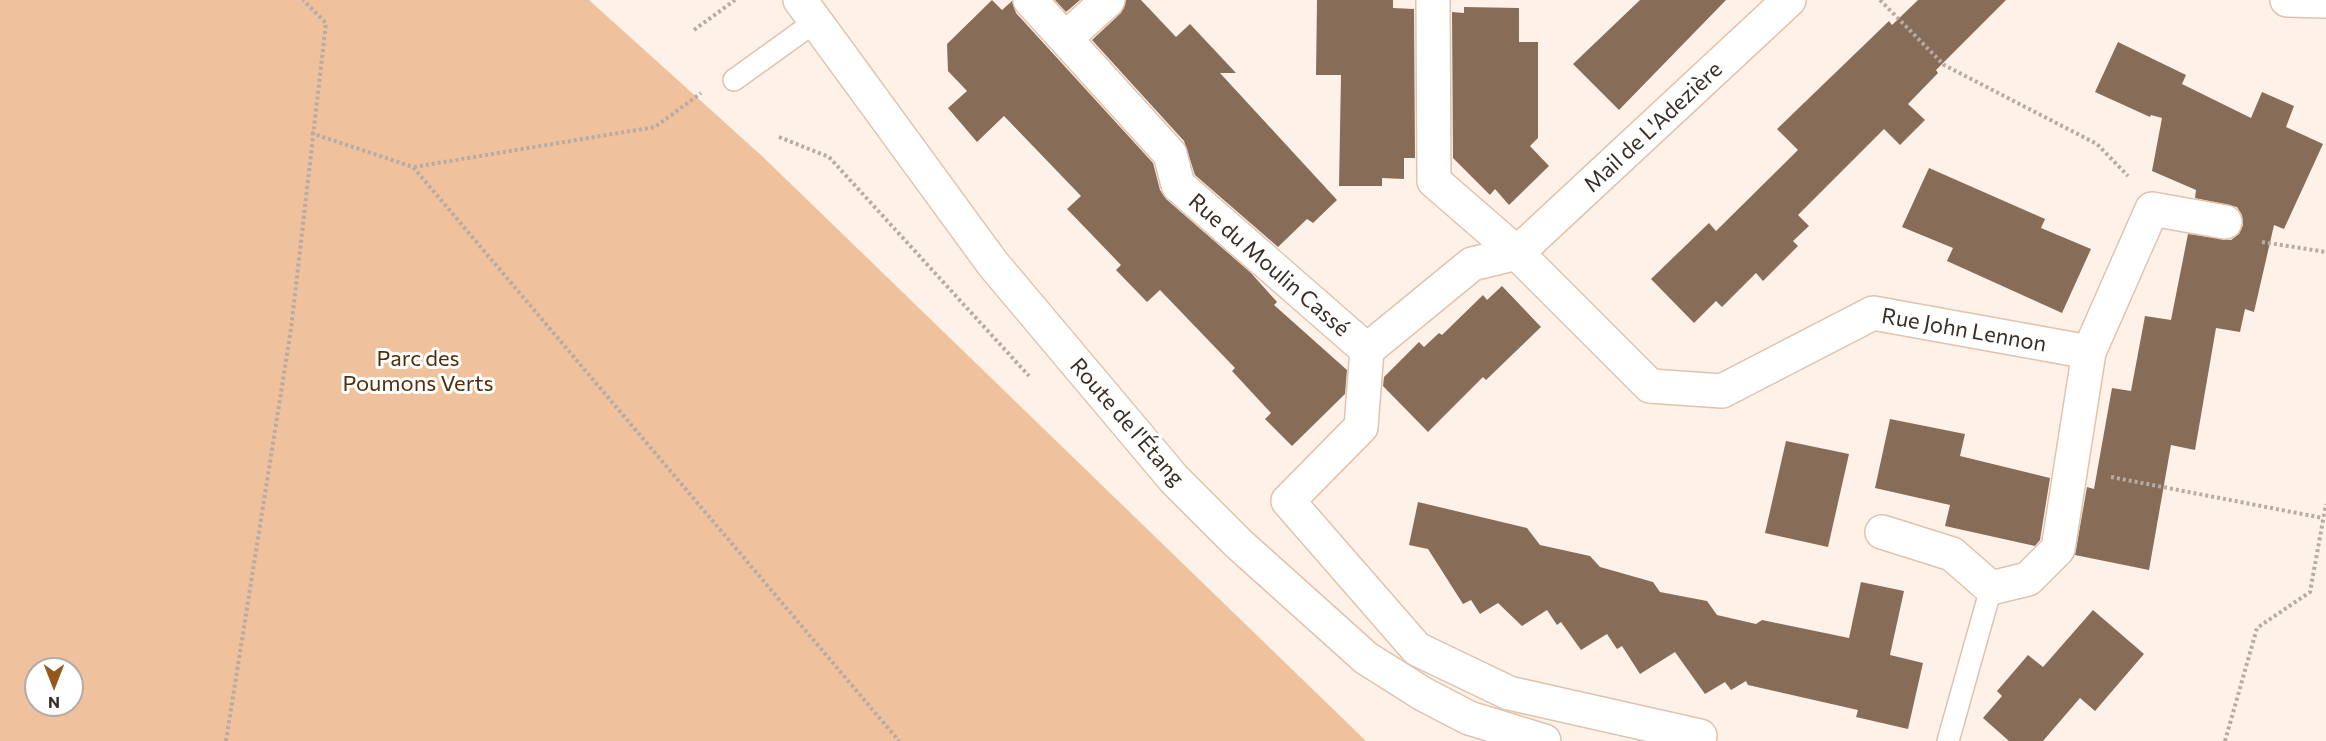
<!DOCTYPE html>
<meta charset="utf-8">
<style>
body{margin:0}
#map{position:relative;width:2326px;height:741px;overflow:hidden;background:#fef1e8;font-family:Commissioner,sans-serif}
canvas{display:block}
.north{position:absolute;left:24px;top:657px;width:60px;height:60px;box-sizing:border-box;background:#fff;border:2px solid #b0aba8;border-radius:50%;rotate:180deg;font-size:16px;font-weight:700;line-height:24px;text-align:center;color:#392e25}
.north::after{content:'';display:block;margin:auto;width:21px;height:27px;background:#95571c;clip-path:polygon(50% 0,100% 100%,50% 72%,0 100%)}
</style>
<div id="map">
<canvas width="2326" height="741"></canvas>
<div class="north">N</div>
</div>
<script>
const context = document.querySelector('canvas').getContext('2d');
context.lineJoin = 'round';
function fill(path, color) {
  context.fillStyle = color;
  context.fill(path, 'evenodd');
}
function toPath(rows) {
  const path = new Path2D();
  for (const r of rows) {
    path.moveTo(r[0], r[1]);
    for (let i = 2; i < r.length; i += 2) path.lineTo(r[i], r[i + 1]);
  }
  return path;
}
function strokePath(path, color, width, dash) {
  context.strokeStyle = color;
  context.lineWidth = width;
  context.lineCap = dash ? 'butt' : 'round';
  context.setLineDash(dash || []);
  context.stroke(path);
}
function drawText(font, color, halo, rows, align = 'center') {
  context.font = font + ' Commissioner,sans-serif';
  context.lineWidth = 6;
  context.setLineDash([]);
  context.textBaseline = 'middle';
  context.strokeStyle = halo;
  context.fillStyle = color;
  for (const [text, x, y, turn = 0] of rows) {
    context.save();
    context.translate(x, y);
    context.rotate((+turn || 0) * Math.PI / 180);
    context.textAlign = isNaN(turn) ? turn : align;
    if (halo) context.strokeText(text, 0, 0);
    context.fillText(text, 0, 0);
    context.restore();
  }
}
const green = toPath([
 [0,0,589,0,763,157,1366,741,0,741],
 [36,669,72,669,72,705,36,705]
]);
const building = toPath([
 [992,0,1002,10,1012,1,1016,13,1153,163,1160,190,1166,199,1251,273,1277,302,1274,305,1347,370,1345,394,1292,446,1265,419,1271,413,1232,371,1235,368,1160,290,1147,302,1116,270,1121,265,1067,209,1081,196,1004,116,977,142,948,108,967,91,948,71,947,44],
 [1055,0,1080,0,1066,12],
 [1126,0,1141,0,1176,37,1190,24,1236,73,1220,73,1337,200,1313,223,1307,219,1278,247,1195,175,1184,141,1092,40,1121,13],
 [1317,0,1393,0,1393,8,1414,9,1415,158,1404,158,1404,179,1382,178,1382,186,1339,186,1341,75,1316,75],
 [1640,0,1726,0,1619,110,1573,64],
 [1918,0,2006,0,1936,70,1938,73,1908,104,1925,120,1900,145,1884,129,1798,215,1809,226,1793,241,1798,246,1763,281,1756,273,1722,307,1716,301,1694,323,1651,279,1709,223,1716,231,1798,150,1777,129,1889,21,1892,25],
 [1464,7,1519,8,1519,42,1538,42,1538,138,1530,146,1549,166,1509,205,1495,189,1490,195,1453,158,1452,12,1464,13],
 [2118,42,2186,75,2182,84,2251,118,2262,92,2294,106,2286,127,2323,144,2284,229,2274,225,2254,312,2245,309,2240,332,2216,328,2195,450,2171,445,2149,570,2075,555,2087,487,2094,489,2112,388,2131,391,2145,316,2171,320,2188,234,2231,240,2239,234,2243,225,2242,215,2237,207,2195,198,2196,190,2152,171,2162,118,2151,115,2150,117,2095,92],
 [1929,168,2045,219,2041,228,2091,249,2062,313,1947,261,1953,248,1902,227],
 [1502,286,1541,327,1486,380,1483,377,1428,432,1383,386,1384,377,1419,342,1424,347,1439,333,1442,335,1483,295,1487,300],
 [1890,419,1965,434,1960,456,2050,478,2040,540,2035,546,1945,526,1950,505,1875,488],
 [1786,441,1849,454,1828,547,1765,533],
 [1418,502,1527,528,1540,545,1590,556,1600,567,1653,582,1660,592,1707,601,1717,615,1756,624,1762,620,1849,638,1861,582,1904,591,1890,655,1923,663,1908,729,1856,717,1858,710,1748,685,1746,681,1731,690,1725,682,1705,694,1675,652,1640,674,1622,646,1617,649,1607,634,1581,650,1561,622,1557,625,1547,610,1522,626,1498,603,1480,614,1471,600,1463,604,1428,549,1409,545],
 [2093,610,2144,654,2095,711,2080,698,2043,741,2009,741,1983,718,2002,696,1997,691,2028,655,2043,667]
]);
const path = toPath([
 [1880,0,1944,65,2097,144,2128,176],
 [694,30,735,0],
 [311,133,413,167,899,741],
 [779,137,829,157,1029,376],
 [414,167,655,127,701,93],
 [2262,242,2326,252],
 [2111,477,2323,518],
 [226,741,291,329,326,23,303,0],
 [2225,741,2257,628,2310,592,2326,504]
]);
const lane = toPath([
 [734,80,816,21],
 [1948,741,1991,588]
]);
const street = toPath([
 [1030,0,1170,154,1178,185,1367,350,1472,264,1517,253,1789,0],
 [1433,0,1434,181,1517,253,1650,386,1722,391,1873,313,2089,352,2152,209,2225,222],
 [2287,0,2326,1],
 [1066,38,1108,0],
 [1367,350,1361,427,1288,501,1417,649,1509,693,1700,736],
 [1882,532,1952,554,1991,588,2028,579,2058,549,2089,352]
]);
const secondary = toPath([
 [800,0,993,264,1174,479,1239,544,1366,658,1423,694,1469,718,1544,741]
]);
const streetNames = [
 ["Mail de L'Adezière",1653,127,-43],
 ["Rue du Moulin Cassé",1269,265,41],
 ["Rue John Lennon",1964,330,10],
 ["Route de l'Étang",1127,422,49]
];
const parkNames = [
 ["Parc des",418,359],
 ["Poumons Verts",418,384]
];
fill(green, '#efc19d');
fill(building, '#876c57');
strokePath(lane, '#e1c3ad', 24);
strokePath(street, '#e1c3ad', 36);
strokePath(secondary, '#e1c3ad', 36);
strokePath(path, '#b7aba2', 4, [3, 3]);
strokePath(lane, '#fff', 21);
strokePath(street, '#fff', 33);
strokePath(secondary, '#fff', 33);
drawText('22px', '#392e25', '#fff', streetNames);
drawText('22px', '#522d0a', '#fff', parkNames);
</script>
